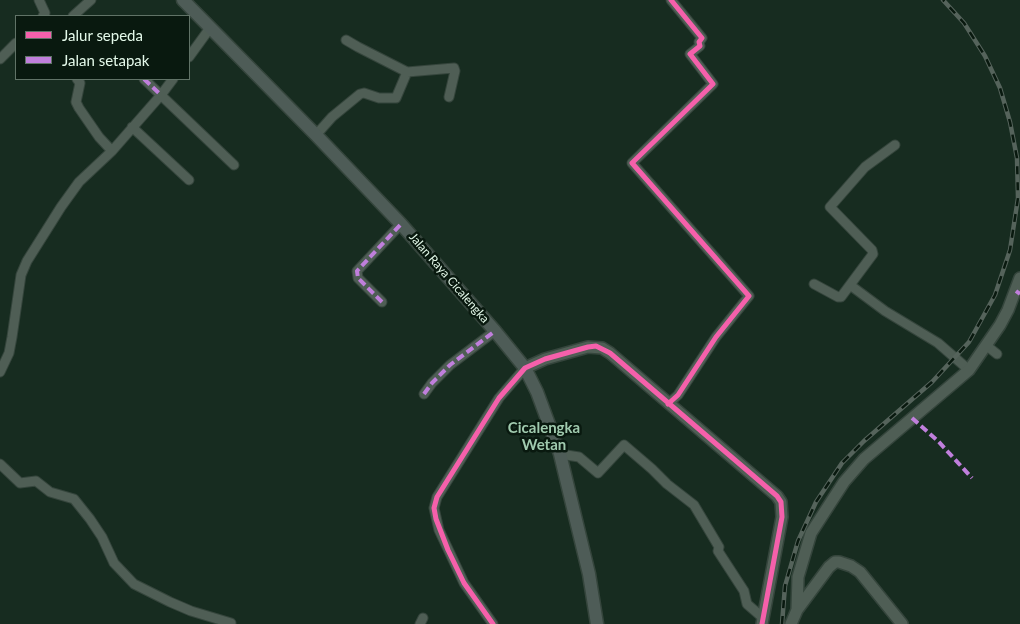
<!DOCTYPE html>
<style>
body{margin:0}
#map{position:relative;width:1020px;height:624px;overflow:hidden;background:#172c20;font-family:Lato,sans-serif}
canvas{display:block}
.legend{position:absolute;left:15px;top:15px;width:175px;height:65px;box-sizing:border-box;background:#09190f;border:1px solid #617367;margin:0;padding:6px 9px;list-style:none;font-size:15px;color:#e4f9ea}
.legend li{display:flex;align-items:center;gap:10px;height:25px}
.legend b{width:25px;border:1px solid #617367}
</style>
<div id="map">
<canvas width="1020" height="624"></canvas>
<ul class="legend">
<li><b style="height:6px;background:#f560ab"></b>Jalur sepeda</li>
<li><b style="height:6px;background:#c07fdc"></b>Jalan setapak</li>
</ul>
</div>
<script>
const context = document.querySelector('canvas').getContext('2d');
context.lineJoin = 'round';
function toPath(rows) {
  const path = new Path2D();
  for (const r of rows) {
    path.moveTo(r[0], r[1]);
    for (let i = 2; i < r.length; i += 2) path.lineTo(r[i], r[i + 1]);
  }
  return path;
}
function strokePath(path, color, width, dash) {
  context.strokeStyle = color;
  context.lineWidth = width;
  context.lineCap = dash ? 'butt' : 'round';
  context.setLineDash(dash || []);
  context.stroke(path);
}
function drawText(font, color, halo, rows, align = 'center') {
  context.font = font + ' Lato,sans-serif';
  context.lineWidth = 5;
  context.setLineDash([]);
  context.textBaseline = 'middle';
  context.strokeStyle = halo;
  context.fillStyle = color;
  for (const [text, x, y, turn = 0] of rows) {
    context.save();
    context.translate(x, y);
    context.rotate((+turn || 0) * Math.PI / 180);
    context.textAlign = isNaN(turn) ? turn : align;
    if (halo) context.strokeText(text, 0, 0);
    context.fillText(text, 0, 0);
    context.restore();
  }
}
const minor = toPath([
 [39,0,45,13,43,16],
 [73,16,91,0],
 [346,40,358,47,407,72],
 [189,57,210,28],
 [0,59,16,43],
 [77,79,80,83,76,102,79,108,99,137,112,151],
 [144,79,234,165],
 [132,127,189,180],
 [316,135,332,117,360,94,364,93,379,98,396,98,407,72,454,68,455,71,449,97],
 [814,284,838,297,841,297,873,254,872,250,830,207,865,167,895,145],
 [850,285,885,311,938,343,969,370],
 [382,302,358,278,357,271,401,224],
 [987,346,997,354],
 [0,372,9,353,12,337,21,275,27,261,61,207,79,182,112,151,161,95,173,79],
 [424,394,432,383,450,365,495,331],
 [668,404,678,395,716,337,749,296,632,163,713,84,690,54,700,46,699,42,702,38,671,0],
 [560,454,579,457,598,473,624,445,652,469,667,484,694,505,719,547,718,551,744,591,747,604,762,617],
 [0,464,20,483,36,481,50,492,74,499,90,519,102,537,114,563,134,584,170,602,191,611,231,623],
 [420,624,423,618],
 [493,624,464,583,439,530,434,508,437,497,499,398,525,368]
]);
const tertiary = toPath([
 [525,368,545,359,588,347,602,348,610,353,777,496,781,502,782,517,762,624],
 [797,610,798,577,811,533,844,482,864,459,969,370,1000,325,1008,310,1020,278],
 [791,624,797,610,829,567,835,562,839,562,851,566,860,572,902,624]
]);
const secondary = toPath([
 [183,0,316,135,401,224,495,331,525,368,537,392,560,454,589,574,597,624]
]);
const rail = toPath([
 [782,624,785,586,798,541,816,502,842,463,864,441,932,382,969,342,995,295,1010,250,1018,198,1017,158,1010,122,1000,88,985,56,964,23,943,0]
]);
const quiet = toPath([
 [144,79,161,95],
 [1016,291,1020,294],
 [382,302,358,278,357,271,401,224],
 [424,394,432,383,450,365,495,331],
 [912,418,938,441,972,478]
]);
const cycleway = toPath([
 [668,404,678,395,716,337,749,296,632,163,713,84,690,54,700,46,699,42,702,38,671,0],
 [493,624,464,583,448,550,436,519,434,508,437,497,499,398,525,368,545,359,588,347,596,346,610,353,777,496,781,502,782,517,762,624]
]);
const streetNames = [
 ["Jalan Raya Cicalengka",449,278,49]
];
const quarterNames = [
 ["Cicalengka",544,428],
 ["Wetan",544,445]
];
strokePath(minor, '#35453c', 11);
strokePath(tertiary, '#35453c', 14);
strokePath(secondary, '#35453c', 15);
strokePath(minor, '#4f5e55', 9);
strokePath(tertiary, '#4f5e55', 11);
strokePath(secondary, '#4e5c57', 12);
strokePath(rail, '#55635b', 4.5);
strokePath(rail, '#09190f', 2.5, [8]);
strokePath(quiet, '#c07fdc', 4, [8, 4]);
strokePath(cycleway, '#f560ab', 5);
drawText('12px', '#e4f9ea', '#09190f', streetNames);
drawText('bold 15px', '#a0caae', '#09190f', quarterNames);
</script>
